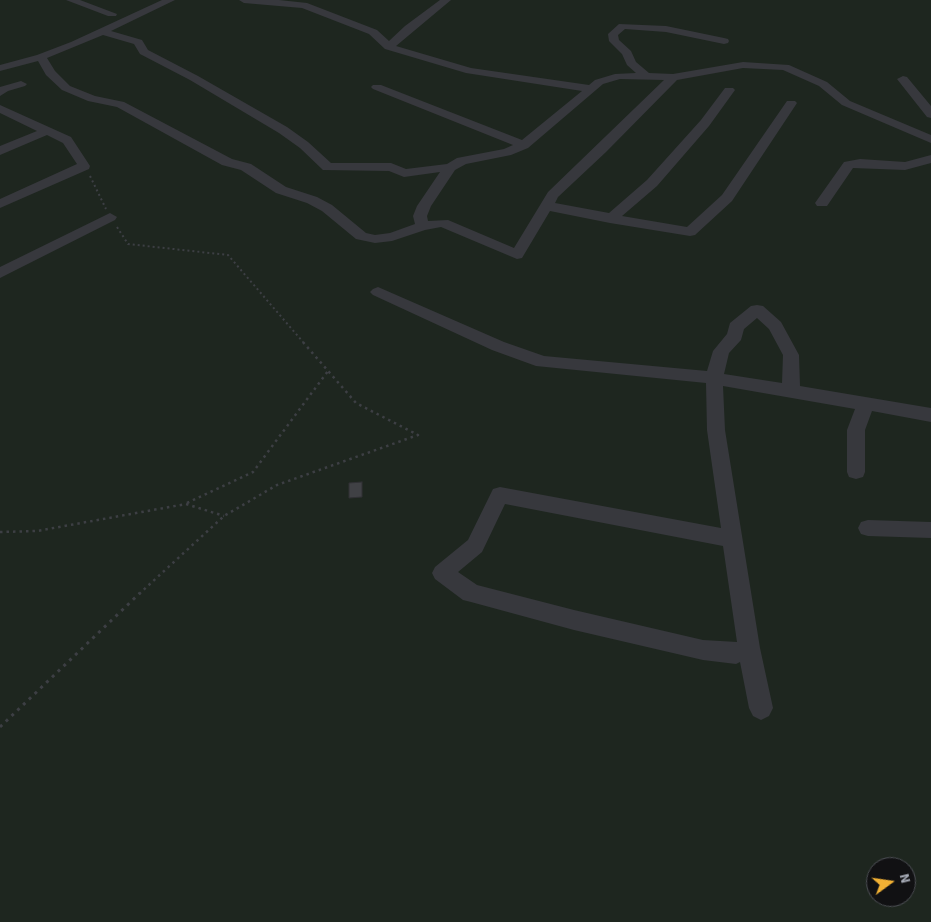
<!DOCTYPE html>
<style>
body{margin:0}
#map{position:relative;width:931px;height:922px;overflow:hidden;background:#161618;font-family:"Source Sans 3",sans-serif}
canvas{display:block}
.north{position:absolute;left:866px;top:857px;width:50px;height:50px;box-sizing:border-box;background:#111113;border:1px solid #4d4f55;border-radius:50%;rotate:76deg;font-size:14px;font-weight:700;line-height:20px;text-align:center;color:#a8adb8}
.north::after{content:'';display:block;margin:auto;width:18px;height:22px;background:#f2b134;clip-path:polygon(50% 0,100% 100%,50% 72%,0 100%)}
</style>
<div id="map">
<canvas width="931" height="922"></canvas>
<div class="north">N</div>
</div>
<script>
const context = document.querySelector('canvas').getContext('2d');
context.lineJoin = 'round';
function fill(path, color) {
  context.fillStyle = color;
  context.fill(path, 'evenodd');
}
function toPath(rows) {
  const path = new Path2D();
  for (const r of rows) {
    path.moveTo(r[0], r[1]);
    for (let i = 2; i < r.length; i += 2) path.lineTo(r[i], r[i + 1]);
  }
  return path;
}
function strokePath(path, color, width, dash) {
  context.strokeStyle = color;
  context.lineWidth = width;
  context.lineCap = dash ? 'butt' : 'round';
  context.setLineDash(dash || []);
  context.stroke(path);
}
const green = toPath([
 [0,0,931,0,931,922,0,922],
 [876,867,906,867,906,897,876,897]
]);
const building = toPath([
 [362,482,362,497,349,498,349,483,362,482]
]);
const pathFar2 = toPath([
 [90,176,106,209],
 [117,227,128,244,228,255,303,342]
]);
const pathFar1 = toPath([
 [187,503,253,472,328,371],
 [0,532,37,531,186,504,224,516],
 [139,594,224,516,277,485,418,435,356,403,302,341]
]);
const path = toPath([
 [0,727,140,593]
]);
const minor = toPath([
 [66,0,80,0,117,14,116,16,108,16,66,0],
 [162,0,175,0,111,31,142,40,148,50,198,76,287,127,308,142,331,163,391,163,406,169,447,164,457,158,504,149,513,145,373,89,371,87,373,85,381,85,522,140,582,91,466,73,385,49,369,34,302,8,244,3,239,0,279,0,307,3,377,30,389,41,405,26,440,0,451,0,396,46,471,68,589,85,595,80,615,74,636,73,627,65,622,54,609,41,608,34,619,24,666,26,724,38,728,39,729,41,728,43,724,44,666,32,625,29,618,35,619,40,631,51,636,62,649,73,673,74,743,62,789,65,827,82,850,101,931,135,931,143,842,105,819,86,783,70,743,68,677,80,606,152,558,197,555,203,609,213,647,180,701,120,725,88,733,88,735,90,709,126,657,186,622,216,687,227,722,195,787,101,795,101,797,103,732,201,695,235,690,236,610,223,550,211,522,258,517,259,441,227,425,230,392,241,375,243,356,239,322,211,307,203,276,193,241,170,222,165,117,107,88,101,62,90,46,75,38,61,0,71,0,65,37,55,71,42,162,0],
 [103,35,134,44,140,54,190,80,279,133,300,148,323,170,389,171,404,177,440,172,417,206,413,216,415,224,390,233,375,235,366,233,332,205,317,197,286,187,251,164,232,159,124,102,95,96,70,86,55,71,47,58,103,35],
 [620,79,664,80,548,192,514,248,448,220,428,221,427,216,431,206,455,170,466,164,511,155,528,148,603,84,620,79],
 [903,76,907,77,931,106,931,118,927,117,897,79,903,76],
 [21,81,27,84,25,86,8,91,0,96,0,87,21,81],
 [0,105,71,137,90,166,89,169,0,208,0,199,77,164,63,143,47,135,0,155,0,146,37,131,0,113,0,105],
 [931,155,931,163,905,170,853,168,827,206,817,206,815,203,844,162,860,159,905,162,931,155],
 [110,213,117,217,115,220,0,278,0,267,110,213],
 [378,287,504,342,544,356,707,371,713,351,727,334,730,323,751,306,757,305,763,306,781,322,799,355,800,386,931,408,931,422,872,411,865,430,865,472,863,477,856,479,849,477,847,472,847,430,855,409,723,386,725,430,760,648,773,708,769,716,761,720,753,716,749,708,740,662,736,664,703,660,574,630,471,602,463,600,435,579,432,573,435,567,468,540,493,489,500,487,721,528,707,430,706,383,536,366,492,350,373,295,370,292,373,289,378,287],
 [757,318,769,329,783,355,782,383,724,374,729,353,741,340,744,329,757,318],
 [505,504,723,546,737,642,703,640,574,610,477,585,458,572,482,552,505,504],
 [868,520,931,522,931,538,868,536,861,534,858,528,861,522,868,520]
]);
fill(green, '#1e261f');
fill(building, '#404145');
strokePath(building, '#303034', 1);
strokePath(pathFar2, '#3d3f44', 2, [2, 3]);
strokePath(pathFar1, '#3d3f44', 2.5, [2.5, 4]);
strokePath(path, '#3d3f44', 3, [3, 5]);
fill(minor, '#37383d');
</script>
